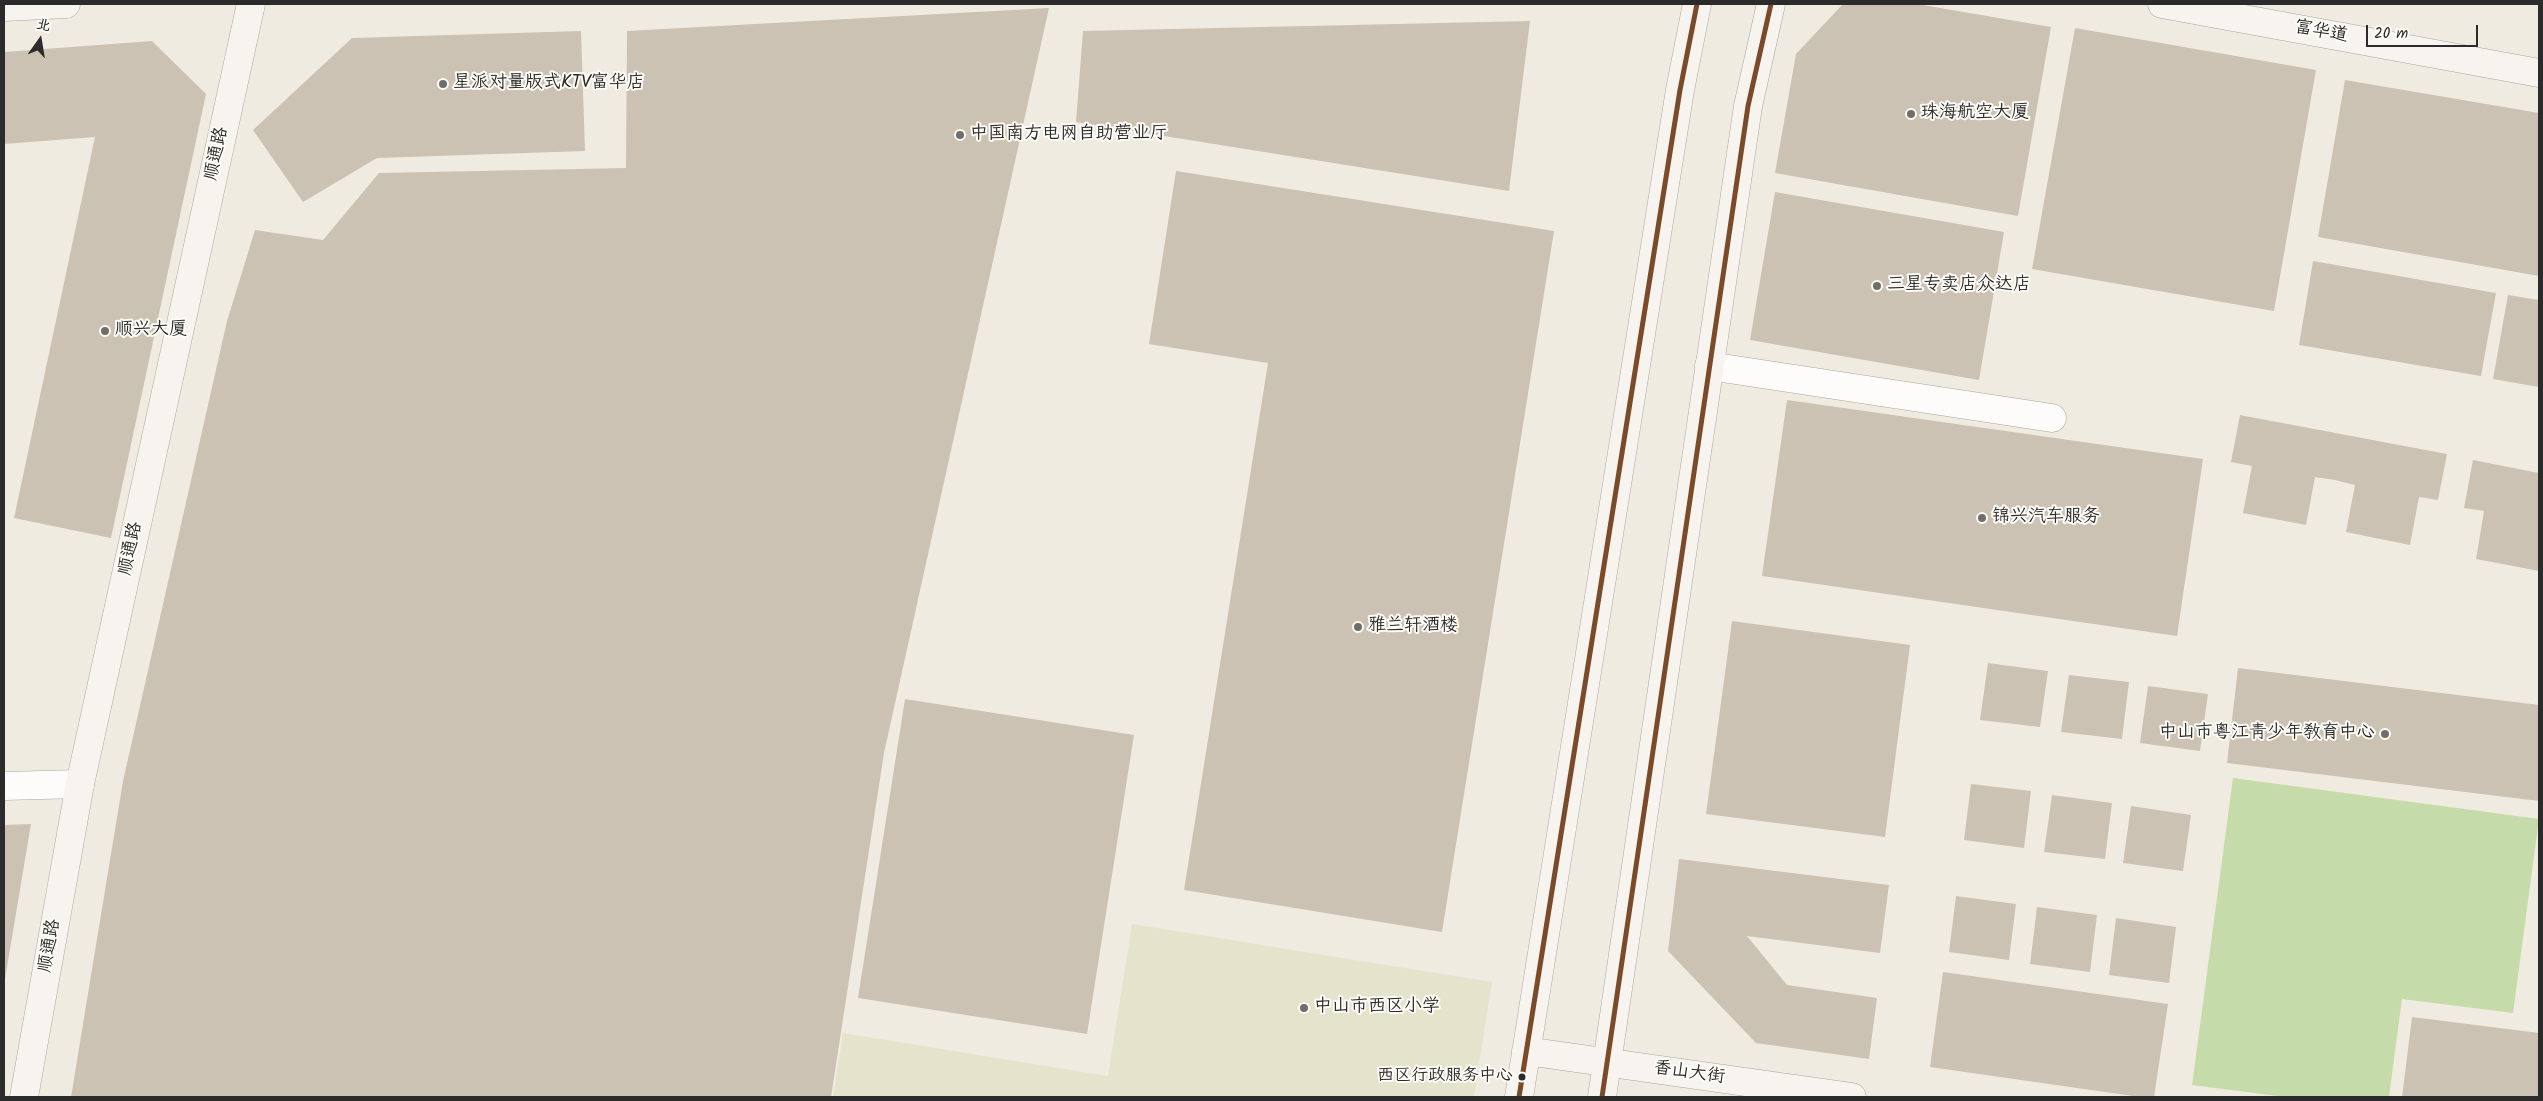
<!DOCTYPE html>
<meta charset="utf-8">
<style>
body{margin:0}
#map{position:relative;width:2543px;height:1101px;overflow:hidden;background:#f0ebe0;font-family:Kalam,"LXGW WenKai TC",sans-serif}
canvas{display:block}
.frame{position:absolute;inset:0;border:5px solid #2b2b2b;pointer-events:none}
.north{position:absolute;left:15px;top:15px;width:50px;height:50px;-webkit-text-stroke:4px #fdfcf7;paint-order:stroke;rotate:13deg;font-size:14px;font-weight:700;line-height:20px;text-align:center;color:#2b2b2b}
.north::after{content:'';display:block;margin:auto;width:18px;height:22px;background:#2b2b2b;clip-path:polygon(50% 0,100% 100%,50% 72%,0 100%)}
.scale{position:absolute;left:2366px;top:25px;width:112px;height:22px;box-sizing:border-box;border:2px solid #2b2b2b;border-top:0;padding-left:6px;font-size:15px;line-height:18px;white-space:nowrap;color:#2b2b2b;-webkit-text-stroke:4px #fdfcf7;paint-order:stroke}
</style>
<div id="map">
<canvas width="2543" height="1101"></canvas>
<div class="frame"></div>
<div class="north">北</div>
<div class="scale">20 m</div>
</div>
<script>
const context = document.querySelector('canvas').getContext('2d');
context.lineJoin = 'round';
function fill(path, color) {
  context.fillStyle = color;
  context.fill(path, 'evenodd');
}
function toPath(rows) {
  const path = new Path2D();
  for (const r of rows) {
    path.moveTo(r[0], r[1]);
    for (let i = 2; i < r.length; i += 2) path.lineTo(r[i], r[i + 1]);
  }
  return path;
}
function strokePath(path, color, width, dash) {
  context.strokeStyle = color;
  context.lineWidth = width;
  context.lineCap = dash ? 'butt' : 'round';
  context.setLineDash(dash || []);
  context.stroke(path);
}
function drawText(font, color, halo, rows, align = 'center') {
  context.font = font + ' Kalam,"LXGW WenKai TC",sans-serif';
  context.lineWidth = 4;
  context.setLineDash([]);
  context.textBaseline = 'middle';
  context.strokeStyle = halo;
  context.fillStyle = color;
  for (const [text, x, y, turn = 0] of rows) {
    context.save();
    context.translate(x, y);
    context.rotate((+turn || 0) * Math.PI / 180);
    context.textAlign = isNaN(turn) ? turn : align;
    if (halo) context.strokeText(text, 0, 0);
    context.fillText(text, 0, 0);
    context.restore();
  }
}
const built = toPath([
 [1132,924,1492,982,1474,1097,833,1097,843,1033,1108,1076]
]);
const green = toPath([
 [2233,778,2539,819,2513,1013,2402,999,2389,1097,2285,1097,2192,1085]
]);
const building = toPath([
 [1843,4,1917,4,2051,27,2018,216,1775,173,1796,54],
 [1049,8,884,753,831,1097,71,1097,123,781,227,321,255,230,323,240,379,173,626,168,627,31],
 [1530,21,1509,191,1076,122,1083,31],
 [2075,28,2316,70,2274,311,2032,269],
 [581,31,585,151,377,158,303,202,253,130,352,38],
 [152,41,206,94,111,538,14,518,95,137,4,144,4,52],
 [2345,80,2539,113,2539,276,2318,237],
 [1176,171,1554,231,1442,932,1184,890,1268,363,1149,344],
 [1775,192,2004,232,1979,380,1750,340],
 [2313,261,2496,293,2481,376,2299,345],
 [2508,295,2539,300,2539,387,2493,379],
 [1787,400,2203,459,2177,636,1762,576],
 [2240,415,2447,454,2438,500,2419,497,2410,545,2346,532,2355,485,2335,480,2315,477,2306,525,2243,513,2252,466,2231,462],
 [2473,460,2539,473,2539,571,2476,559,2484,511,2464,508],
 [1732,621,1910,645,1885,837,1706,814],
 [1988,663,2048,671,2040,727,1980,720],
 [2238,668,2539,705,2539,801,2227,763],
 [2069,675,2129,682,2122,739,2061,732],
 [2148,686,2208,694,2200,751,2140,743],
 [905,699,1134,735,1087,1034,858,998],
 [1971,784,2031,791,2024,848,1964,840],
 [2052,795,2112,803,2105,859,2044,852],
 [2131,806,2191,815,2183,871,2123,863],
 [31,824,5,979,4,978,4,825],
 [1679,859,1889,885,1880,953,1747,936,1787,985,1877,998,1869,1059,1756,1043,1668,951],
 [1956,896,2016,904,2009,960,1949,952],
 [2037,907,2097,915,2090,972,2030,964],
 [2116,918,2176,927,2169,983,2109,975],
 [1943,972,2168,1004,2154,1097,2140,1097,1930,1067],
 [2412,1017,2539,1033,2539,1097,2402,1097]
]);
const street = toPath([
 [1709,366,2052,418],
 [4,786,80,784]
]);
const secondary = toPath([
 [2162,4,2539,73],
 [4,7,66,4],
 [1526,1051,1852,1097],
 [24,1097,80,784,251,4],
 [1519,1097,1680,90,1697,4],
 [1602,1097,1748,106,1771,4]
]);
const bus1 = toPath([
 [1519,1097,1680,90,1697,4],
 [1602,1097,1748,106,1771,4]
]);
const markers = [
 [443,84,5,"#706e6a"],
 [1911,114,5,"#706e6a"],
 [960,135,5,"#706e6a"],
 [1877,286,5,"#706e6a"],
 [105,331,5,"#706e6a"],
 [1982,518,5,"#706e6a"],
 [1358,627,5,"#706e6a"],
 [2385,734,5,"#706e6a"],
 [1304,1008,5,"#706e6a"],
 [1522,1077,4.5,"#2b2b2b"]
];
const busNames = [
 ["西区行政服务中心",1513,1077]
];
const streetNames = [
 ["富华道",2321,33,10],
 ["顺通路",218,154,-78],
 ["顺通路",132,549,-78],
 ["顺通路",51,946,-80],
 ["香山大街",1689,1074,8]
];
const poiNames = [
 ["星派对量版式KTV富华店",453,84],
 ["珠海航空大厦",1921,114],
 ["中国南方电网自助营业厅",970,135],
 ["三星专卖店众达店",1887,286],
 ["顺兴大厦",115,331],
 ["锦兴汽车服务",1992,518],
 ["雅兰轩酒楼",1368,627],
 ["中山市粤江青少年教育中心",2375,734,"right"],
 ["中山市西区小学",1314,1008]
];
fill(built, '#e4e4cd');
fill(green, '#c5dcaa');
fill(building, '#ccc2b3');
strokePath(street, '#a9a6a0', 29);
strokePath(secondary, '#a9a6a0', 29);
strokePath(street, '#fdfcfa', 28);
strokePath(secondary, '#f7f4ef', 28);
strokePath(bus1, '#7a4b2a', 5);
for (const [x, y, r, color] of markers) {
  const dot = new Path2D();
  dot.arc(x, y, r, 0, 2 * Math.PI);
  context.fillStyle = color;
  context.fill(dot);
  strokePath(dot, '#fdfcf7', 2);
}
drawText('17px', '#2b2b2b', '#fdfcf7', busNames, 'right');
drawText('18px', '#2b2b2b', '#fdfcf7', streetNames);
drawText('18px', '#2b2b2b', '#fdfcf7', poiNames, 'left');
</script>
